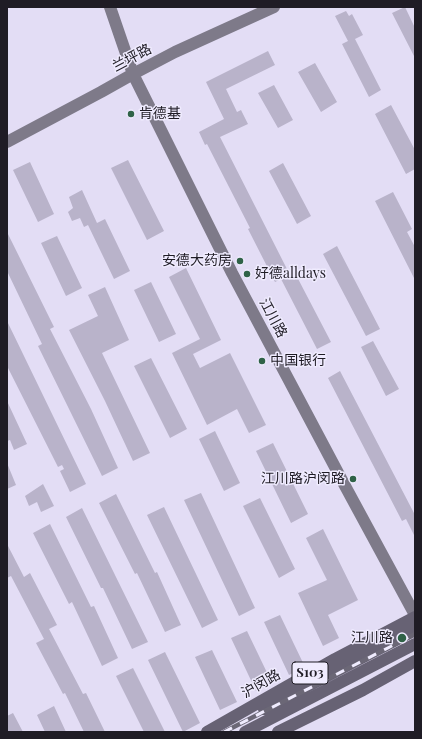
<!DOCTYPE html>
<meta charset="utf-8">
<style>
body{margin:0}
#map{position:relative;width:422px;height:739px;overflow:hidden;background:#e3ddf5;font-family:"Playfair Display",serif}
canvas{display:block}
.frame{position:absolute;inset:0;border:8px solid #1f1c25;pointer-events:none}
</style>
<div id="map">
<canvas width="422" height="739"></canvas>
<div class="frame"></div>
</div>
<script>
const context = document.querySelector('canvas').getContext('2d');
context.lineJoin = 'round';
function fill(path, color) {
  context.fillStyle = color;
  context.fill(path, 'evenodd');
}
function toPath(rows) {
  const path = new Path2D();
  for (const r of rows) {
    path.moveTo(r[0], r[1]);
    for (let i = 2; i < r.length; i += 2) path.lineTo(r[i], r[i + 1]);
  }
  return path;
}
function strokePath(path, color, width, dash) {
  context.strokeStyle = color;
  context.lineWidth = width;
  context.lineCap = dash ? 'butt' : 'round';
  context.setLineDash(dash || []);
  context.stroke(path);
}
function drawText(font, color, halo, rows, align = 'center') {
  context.font = font + ' "Playfair Display","Noto Sans SC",serif';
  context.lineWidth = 3;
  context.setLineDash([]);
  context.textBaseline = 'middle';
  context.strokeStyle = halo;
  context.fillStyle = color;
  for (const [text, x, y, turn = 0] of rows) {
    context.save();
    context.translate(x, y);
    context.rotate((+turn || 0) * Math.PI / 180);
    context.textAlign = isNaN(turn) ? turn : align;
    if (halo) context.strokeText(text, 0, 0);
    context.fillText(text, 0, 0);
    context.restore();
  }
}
const building = toPath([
 [405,7,415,28,415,58,392,13],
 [346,11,349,16,352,14,363,35,355,39,381,90,369,97,342,44,348,41,335,16],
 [268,51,275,65,226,89,237,112,241,110,248,124,220,137,290,275,295,273,331,342,317,349,281,279,275,282,248,229,250,228,207,144,205,145,199,132,224,119,206,82],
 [315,63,337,102,321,112,298,72],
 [274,85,293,120,278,128,258,93],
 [391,105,415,150,415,169,406,174,375,114],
 [128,160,164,231,147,240,111,168],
 [30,162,54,214,38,222,13,170],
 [283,163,311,216,297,224,269,171],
 [82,190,97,223,105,219,130,271,114,279,88,225,84,227,80,218,72,221,68,212,73,208,69,197],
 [393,192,412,229,407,232,415,247,415,280,375,201],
 [7,232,54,327,50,329,91,409,118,468,102,476,38,346,42,344,7,271],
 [57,236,82,288,66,296,41,243],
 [337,246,380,329,366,336,323,254],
 [186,268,221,340,193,354,200,368,230,353,266,425,249,433,237,409,207,425,172,353,200,339,169,277],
 [151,282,176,334,159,342,134,290],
 [105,287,129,340,102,353,150,453,133,461,105,401,69,330,98,316,88,295],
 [7,321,86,484,70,492,60,471,64,469,62,465,58,467,7,366],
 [373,341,399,389,386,396,361,347],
 [151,358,187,429,170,438,134,366],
 [340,371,415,515,415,537,406,519,402,521,328,378],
 [7,401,27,444,14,450,10,440,7,441],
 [215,431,240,483,224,491,199,439],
 [273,443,308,514,291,523,256,451],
 [7,463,16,485,7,489],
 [43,484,54,506,41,512,37,502,29,506,25,496],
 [201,493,255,608,239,616,184,500],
 [116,494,155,573,157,572,181,625,165,632,137,573,135,574,99,503],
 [260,498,295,569,279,578,243,506],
 [164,507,218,620,202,628,147,515],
 [82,508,148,642,132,649,103,588,101,588,66,517],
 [50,524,91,607,94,606,118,658,102,666,72,602,69,604,33,533],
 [323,529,358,600,328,615,339,638,323,646,298,593,327,580,306,538],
 [7,544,24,577,30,573,57,625,49,629,83,694,86,693,105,732,84,732,65,693,63,694,36,643,44,639,11,576,7,578],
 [280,615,305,667,289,675,264,622],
 [247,631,272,683,256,691,231,638],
 [212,650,237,702,220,710,195,657],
 [165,652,200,723,183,732,148,660],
 [133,668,165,732,144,732,116,676],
 [54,706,66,732,45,732,37,715],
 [13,713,23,732,7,732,7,716]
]);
const secondary = toPath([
 [110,7,133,74,232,273,344,484,415,615],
 [7,142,101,92,133,74,175,52,274,7]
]);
const primary = toPath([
 [264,709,415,630],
 [207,732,335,659,415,617],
 [245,732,415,644],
 [278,732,363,690,415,661]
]);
const rail = toPath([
 [224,732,415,634]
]);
const markers = [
 [131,114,4,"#2f6247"],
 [240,261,4,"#2f6247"],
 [247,274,4,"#2f6247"],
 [262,361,4,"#2f6247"],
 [353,479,4,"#2f6247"],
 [402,638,5,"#2f6247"]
];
const shields = [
 [310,673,36]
];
const shieldNames = [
 ["S103",310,673]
];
const streetNames = [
 ["兰坪路",132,58,-28],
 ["江川路",273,318,62],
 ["沪闵路",261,684,-30]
];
const poiNames = [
 ["肯德基",139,114],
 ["安德大药房",232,261,"right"],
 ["好德alldays",255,274],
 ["中国银行",270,361],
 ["江川路沪闵路",345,479,"right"],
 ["江川路",393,638,"right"]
];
fill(building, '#b9b3ca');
strokePath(secondary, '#7e7a89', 12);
strokePath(primary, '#676274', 12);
strokePath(rail, '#6b6776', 4.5);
strokePath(rail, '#efebfe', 3, [9]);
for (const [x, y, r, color] of markers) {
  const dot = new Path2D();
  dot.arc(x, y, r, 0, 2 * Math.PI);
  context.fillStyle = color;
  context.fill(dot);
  strokePath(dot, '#efebfe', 1.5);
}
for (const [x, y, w] of shields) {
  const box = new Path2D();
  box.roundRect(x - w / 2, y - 11, w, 22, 3);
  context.fillStyle = '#efebfe';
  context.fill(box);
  strokePath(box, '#1f1c25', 1);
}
drawText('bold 13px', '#1f1c25', null, shieldNames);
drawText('14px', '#1f1c25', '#efebfe', streetNames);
drawText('14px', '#1f1c25', '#efebfe', poiNames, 'left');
</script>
